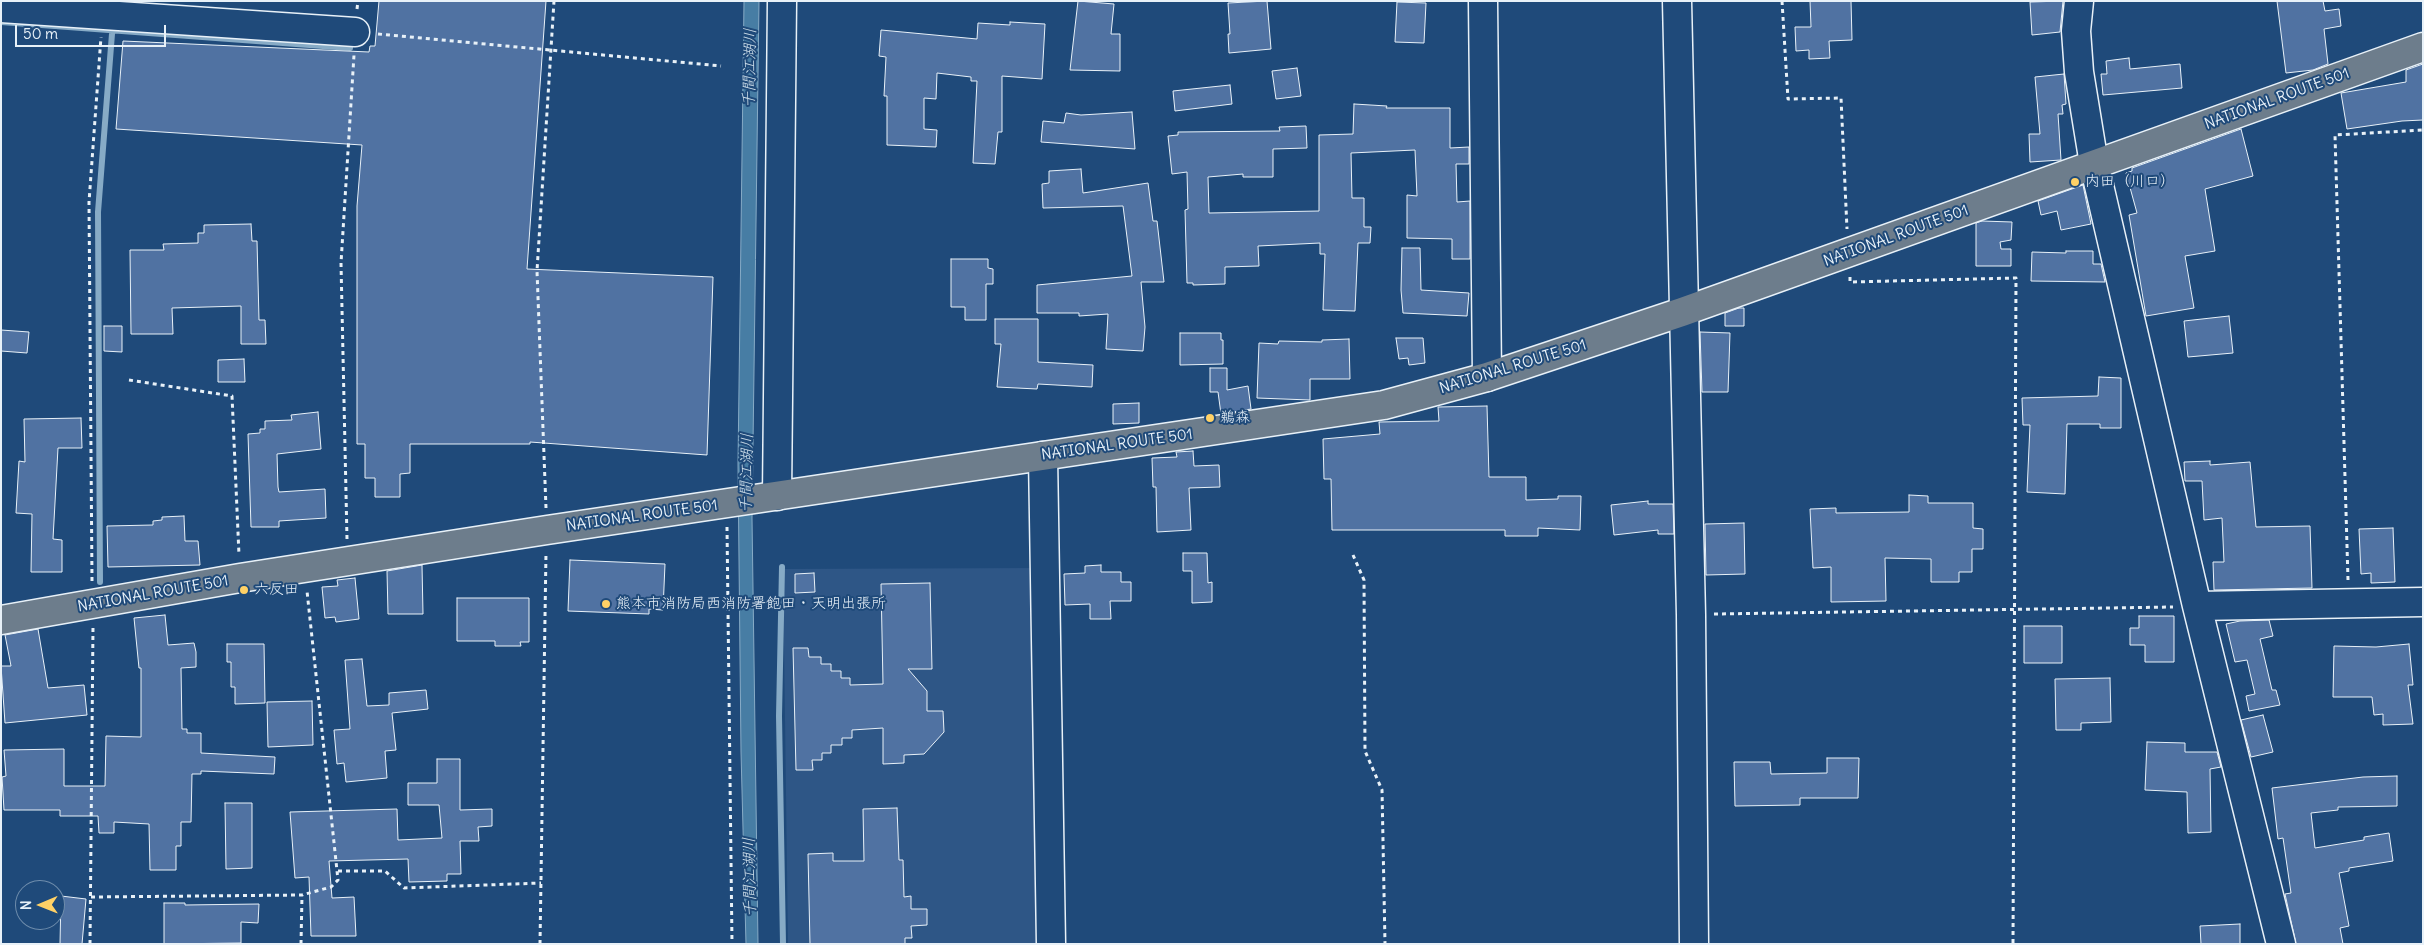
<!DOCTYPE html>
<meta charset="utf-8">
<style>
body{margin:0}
#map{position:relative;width:2424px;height:945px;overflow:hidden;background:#1f4a7a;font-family:Delius,sans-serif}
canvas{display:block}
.frame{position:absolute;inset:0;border:2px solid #e8f1f8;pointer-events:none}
.north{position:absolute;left:15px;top:880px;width:50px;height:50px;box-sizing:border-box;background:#1f4a7a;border:1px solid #6f8dac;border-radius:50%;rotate:269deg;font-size:14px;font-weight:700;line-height:20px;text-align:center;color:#e8f1f8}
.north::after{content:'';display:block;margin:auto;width:18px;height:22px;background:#ffd166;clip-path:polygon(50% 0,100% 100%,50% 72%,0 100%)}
.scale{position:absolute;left:15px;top:25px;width:151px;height:22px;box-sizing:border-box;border:2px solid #e8f1f8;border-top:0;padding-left:6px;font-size:15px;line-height:18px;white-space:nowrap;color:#e8f1f8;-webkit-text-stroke:4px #1f4a7a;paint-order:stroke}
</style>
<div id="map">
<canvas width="2424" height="945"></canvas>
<div class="frame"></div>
<div class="north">N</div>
<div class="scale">50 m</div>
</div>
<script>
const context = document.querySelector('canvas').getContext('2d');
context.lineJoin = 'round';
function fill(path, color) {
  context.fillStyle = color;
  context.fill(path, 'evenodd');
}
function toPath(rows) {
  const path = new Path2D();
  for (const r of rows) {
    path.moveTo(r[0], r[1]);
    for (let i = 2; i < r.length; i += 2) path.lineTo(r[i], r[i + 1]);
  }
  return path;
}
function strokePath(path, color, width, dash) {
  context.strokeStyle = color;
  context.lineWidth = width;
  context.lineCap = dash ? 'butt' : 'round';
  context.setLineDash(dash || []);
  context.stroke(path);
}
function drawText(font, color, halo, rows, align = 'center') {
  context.font = font + ' Delius,"Klee One",sans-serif';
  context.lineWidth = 4;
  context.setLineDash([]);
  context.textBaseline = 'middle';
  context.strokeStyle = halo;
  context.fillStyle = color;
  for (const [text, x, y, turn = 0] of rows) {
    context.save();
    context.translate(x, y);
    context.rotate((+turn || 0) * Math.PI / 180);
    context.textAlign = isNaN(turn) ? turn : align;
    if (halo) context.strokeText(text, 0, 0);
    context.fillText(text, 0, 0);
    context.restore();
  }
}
const built = toPath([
 [1039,568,1042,944,788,944,783,569]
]);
const water = toPath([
 [744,1,759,1,752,518,758,944,746,944,741,752,738,464,744,1]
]);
const stream = toPath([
 [1,22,350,48],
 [782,567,779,716,783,944],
 [100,582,98,212,113,21]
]);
const building = toPath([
 [379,1,546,1,527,269,713,277,707,455,530,442,530,444,410,444,410,473,400,474,400,497,375,497,375,478,365,478,365,444,357,444,357,206,362,145,116,129,123,41,369,52,370,46,375,46,379,1],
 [1078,1,1114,4,1111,34,1120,34,1120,71,1070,70,1078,1],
 [1267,1,1271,49,1229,53,1228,34,1230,34,1228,3,1267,1],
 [1810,1,1851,1,1852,40,1829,41,1830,58,1809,59,1809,50,1796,51,1795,27,1811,27,1810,1],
 [2063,1,2060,32,2032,35,2030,2,2063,1],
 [2277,1,2323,1,2325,11,2339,9,2341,26,2324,29,2328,64,2313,70,2286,73,2277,1],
 [1397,2,1426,3,1424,43,1395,42,1397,2],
 [1010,22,1045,24,1042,79,1002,76,1002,132,998,132,995,164,973,163,977,81,971,81,971,77,937,73,936,99,924,98,924,129,937,130,936,147,887,145,887,96,884,96,886,57,879,56,881,30,977,39,978,23,1010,25,1010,22],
 [2129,58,2130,69,2180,64,2182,88,2103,95,2101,74,2107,74,2106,61,2129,58],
 [2423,64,2423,120,2402,121,2347,129,2341,93,2406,82,2406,70,2423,64],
 [1297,68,1301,96,1276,99,1272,71,1297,68],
 [2064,74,2066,104,2062,105,2063,114,2058,114,2061,160,2030,162,2029,134,2040,134,2035,77,2064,74],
 [1230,85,1232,104,1175,111,1173,91,1230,85],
 [1354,104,1387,106,1386,108,1450,108,1450,148,1469,147,1469,164,1456,164,1457,202,1470,201,1470,259,1452,259,1452,239,1407,238,1407,195,1417,196,1415,150,1351,153,1352,198,1364,198,1364,227,1371,227,1370,243,1358,243,1355,311,1323,310,1325,254,1320,254,1320,243,1258,246,1259,266,1225,267,1225,284,1193,285,1193,283,1187,283,1185,210,1188,209,1187,172,1172,174,1168,136,1178,135,1178,132,1280,131,1279,127,1306,126,1307,148,1273,149,1273,177,1243,177,1243,174,1208,177,1209,213,1319,211,1319,135,1353,134,1354,104],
 [1132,112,1135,149,1041,142,1043,121,1064,123,1066,113,1081,115,1132,112],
 [2241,129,2253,176,2205,189,2215,251,2185,256,2194,308,2146,316,2129,215,2137,213,2126,173,2132,171,2132,168,2241,129],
 [1081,169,1083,193,1148,183,1153,221,1157,221,1164,282,1141,282,1145,327,1143,351,1106,349,1108,314,1079,316,1079,313,1037,313,1037,285,1132,276,1123,206,1043,208,1042,184,1049,183,1049,171,1081,169],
 [2083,185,2091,224,2061,230,2057,211,2041,215,2038,201,2083,185],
 [1982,221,2012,222,2011,240,2000,242,2001,249,2011,249,2011,266,1976,266,1976,223,1982,221],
 [251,224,252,241,257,241,259,320,265,320,266,344,241,344,241,306,172,308,173,334,131,334,130,250,164,250,163,244,198,243,198,233,204,233,204,225,251,224],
 [1402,248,1420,248,1421,290,1469,293,1467,316,1403,313,1401,290,1402,248],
 [2066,251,2093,251,2093,264,2101,264,2105,282,2031,281,2032,252,2066,253,2066,251],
 [951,259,988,259,988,268,993,269,993,284,986,284,986,320,965,320,965,307,951,307,951,259],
 [1739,308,1744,308,1744,326,1725,326,1725,313,1739,308],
 [2229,316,2233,353,2188,357,2184,321,2229,316],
 [995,319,1038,319,1038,362,1093,365,1092,387,1038,384,1037,389,997,387,1001,344,995,344,995,319],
 [104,326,122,326,122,352,104,351,104,326],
 [1,330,29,332,27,353,1,351,1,330],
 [1700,332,1730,333,1728,392,1702,392,1700,332],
 [1180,333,1221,333,1221,340,1223,340,1223,364,1180,365,1180,333],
 [1396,338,1423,338,1425,363,1409,365,1408,358,1399,359,1396,338],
 [1349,339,1350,379,1310,379,1310,400,1257,398,1259,343,1278,344,1279,341,1322,342,1322,340,1349,339],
 [244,359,245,382,218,382,218,360,244,359],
 [1210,368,1227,368,1227,390,1248,386,1251,409,1221,414,1218,392,1210,392,1210,368],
 [2099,377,2121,378,2121,428,2100,428,2100,424,2067,424,2065,494,2027,492,2030,425,2023,425,2022,398,2098,396,2099,377],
 [1139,403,1139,423,1113,424,1113,404,1139,403],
 [1487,406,1489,477,1526,477,1526,500,1558,499,1558,496,1581,496,1580,530,1538,528,1538,536,1505,536,1505,530,1332,530,1331,479,1324,479,1323,439,1380,434,1379,422,1439,421,1438,407,1487,406],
 [318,412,321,449,277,454,278,487,279,492,325,489,326,518,279,521,279,527,251,527,248,434,260,433,260,429,265,429,265,421,292,420,291,415,318,412],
 [81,418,82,448,58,448,53,539,62,540,62,572,31,572,32,514,16,513,19,461,25,462,24,419,81,418],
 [1193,451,1194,466,1219,465,1220,487,1189,488,1191,530,1157,532,1156,487,1153,487,1152,458,1177,457,1176,452,1193,451],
 [2210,461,2210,465,2250,462,2256,527,2310,526,2312,588,2214,590,2213,562,2224,562,2222,518,2204,520,2202,481,2185,481,2184,462,2210,461],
 [1909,495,1928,496,1928,503,1973,503,1973,528,1983,529,1983,549,1972,549,1972,572,1959,572,1959,582,1931,582,1931,559,1885,558,1886,601,1831,602,1831,567,1813,568,1810,509,1836,508,1836,513,1909,512,1909,495],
 [1648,501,1648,504,1673,504,1674,534,1658,534,1658,530,1614,535,1611,505,1648,501],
 [184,516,185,541,198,541,200,565,108,567,107,526,153,525,153,521,162,520,162,517,184,516],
 [1744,523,1745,574,1706,575,1705,524,1744,523],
 [2393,528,2395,582,2371,583,2371,573,2361,574,2359,529,2393,528],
 [1183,553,1207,553,1208,583,1212,582,1212,602,1192,603,1192,571,1183,571,1183,553],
 [570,560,665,564,663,610,649,609,649,614,568,611,570,560],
 [422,565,423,614,388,614,387,571,422,565],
 [1101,565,1101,572,1121,572,1121,582,1131,582,1131,601,1110,601,1111,619,1090,619,1090,604,1065,605,1064,574,1085,573,1085,566,1101,565],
 [814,573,815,592,795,593,795,574,814,573],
 [355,578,359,619,336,622,335,617,325,618,322,587,338,586,337,580,355,578],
 [930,583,932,669,908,669,927,691,927,711,943,711,944,732,924,754,904,755,904,763,883,764,883,728,852,730,852,738,842,738,842,745,831,745,831,753,822,753,822,760,812,760,813,770,796,770,793,648,808,648,809,657,821,657,821,664,831,664,831,671,841,671,841,678,850,678,850,685,883,684,881,584,930,583],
 [457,598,529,598,529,642,520,642,521,646,495,646,495,641,457,641,457,598],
 [165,615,168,645,194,643,196,652,196,667,181,668,182,729,187,729,187,733,201,733,201,753,275,757,274,774,201,771,201,774,192,774,191,822,181,822,181,846,176,846,176,870,150,870,149,824,114,822,114,833,99,833,98,816,60,816,60,810,4,810,2,777,6,776,4,750,64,749,64,786,105,786,106,736,141,737,141,668,139,668,134,618,165,615],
 [2139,616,2174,616,2174,662,2145,662,2145,645,2130,645,2130,628,2139,628,2139,616],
 [2269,620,2273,636,2260,639,2272,690,2276,690,2280,705,2249,711,2246,696,2255,694,2247,660,2235,662,2226,624,2240,621,2269,620],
 [2024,626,2062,626,2062,663,2024,663,2024,626],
 [38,629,48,688,84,685,87,715,5,723,1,666,11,666,5,635,38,629],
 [227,644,264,644,265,703,235,704,235,687,231,687,231,662,227,662,227,644],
 [2409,644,2413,685,2408,685,2413,724,2383,725,2383,714,2374,715,2372,697,2333,697,2334,646,2376,647,2409,644],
 [362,659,367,706,389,705,389,693,426,690,428,709,392,713,396,750,385,751,387,778,346,782,344,763,337,764,334,730,350,729,345,660,362,659],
 [2110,678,2111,722,2081,723,2081,730,2056,730,2055,679,2110,678],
 [312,701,313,745,268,747,267,702,312,701],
 [2263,715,2273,752,2251,757,2241,720,2263,715],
 [2147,742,2185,743,2185,752,2217,752,2221,767,2210,769,2211,832,2188,833,2187,792,2145,790,2147,742],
 [1827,758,1859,758,1858,798,1800,798,1800,805,1735,806,1734,762,1770,762,1771,774,1827,773,1827,758],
 [437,759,460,759,460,810,492,809,492,826,478,827,479,841,460,841,461,874,447,874,447,881,409,882,408,859,329,861,332,898,354,897,356,936,311,936,309,877,295,878,290,812,397,809,398,840,442,838,439,805,408,805,408,783,437,783,437,759],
 [2397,776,2397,806,2338,807,2338,810,2311,813,2315,848,2364,840,2364,837,2389,833,2393,861,2349,868,2349,871,2339,873,2349,926,2340,928,2343,944,2296,944,2285,894,2291,893,2283,838,2278,839,2272,788,2363,777,2397,776],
 [225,803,252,803,252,868,226,869,225,803],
 [897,808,899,860,903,860,904,897,911,896,911,909,927,909,927,925,911,926,912,938,905,938,905,944,810,944,808,854,833,853,833,861,864,861,863,809,897,808],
 [61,896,86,899,82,944,60,944,61,896],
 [164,903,185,903,185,905,259,904,258,923,241,922,241,943,164,944,164,903],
 [2240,924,2240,944,2201,944,2200,926,2240,924]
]);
const path = toPath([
 [1782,1,1788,99,1841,98,1847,229],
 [357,9,358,1],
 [378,34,721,66],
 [1850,277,1850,282,2016,278,2013,944],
 [129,380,232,396,239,555],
 [546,508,537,271,554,1],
 [727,527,732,944],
 [347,539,341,263,354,55],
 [1353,555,1364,580,1365,751,1382,790,1385,944],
 [2348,580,2335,135,2423,130],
 [92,581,89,202,101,37],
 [1714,614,2173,607],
 [338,871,385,871,404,888,541,883],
 [91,897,302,895,331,887,338,880,307,591],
 [90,944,93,627],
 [301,944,302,895],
 [540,944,546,552]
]);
const minor = toPath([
 [1483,1,1487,377],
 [1677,1,1691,615,1694,944],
 [2079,1,2076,31,2079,72,2094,164,2197,606,2281,944],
 [1,8,355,32],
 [1043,456,1051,944],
 [777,496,782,1],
 [2197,606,2423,602]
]);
const highway = toPath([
 [1,620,240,578,547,530,1384,405,1487,377,1682,312,2423,47]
]);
const markers = [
 [2075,182,5,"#ffd166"],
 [1210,418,5,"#ffd166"],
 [244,590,5,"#ffd166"],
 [606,604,5,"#ffd166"]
];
const streetNames = [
 ["NATIONAL ROUTE 501",2277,99,-20],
 ["NATIONAL ROUTE 501",1896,236,-20],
 ["NATIONAL ROUTE 501",1513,367,-17],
 ["NATIONAL ROUTE 501",1117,445,-8],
 ["NATIONAL ROUTE 501",642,516,-8],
 ["NATIONAL ROUTE 501",153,594,-10]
];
const poiNames = [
 ["内田（川口）",2085,182],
 ["鵜森",1220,418],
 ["六反田",254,590],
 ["熊本市消防局西消防署飽田・天明出張所",616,604]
];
const waterNames = [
 ["千間江湖川",750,68,-89],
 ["千間江湖川",747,473,-89],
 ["千間江湖川",750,877,-91]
];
fill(built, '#2e5686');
fill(water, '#477da4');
strokePath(water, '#87abc6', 1);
strokePath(stream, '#87abc6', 6);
fill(building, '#5072a2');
strokePath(building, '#e8f1f8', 1);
strokePath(minor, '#e8f1f8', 31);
strokePath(highway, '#e8f1f8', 31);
strokePath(path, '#e8f1f8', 3, [4, 4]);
strokePath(minor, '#1f4a7a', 28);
strokePath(highway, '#6d7d8c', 28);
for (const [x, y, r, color] of markers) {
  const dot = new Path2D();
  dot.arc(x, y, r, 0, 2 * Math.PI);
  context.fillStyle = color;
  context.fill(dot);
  strokePath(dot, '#1f4a7a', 2);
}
drawText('15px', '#e8f1f8', '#1f4a7a', streetNames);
drawText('15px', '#e8f1f8', '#1f4a7a', poiNames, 'left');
drawText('italic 16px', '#d0e0eb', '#1f4a7a', waterNames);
</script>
